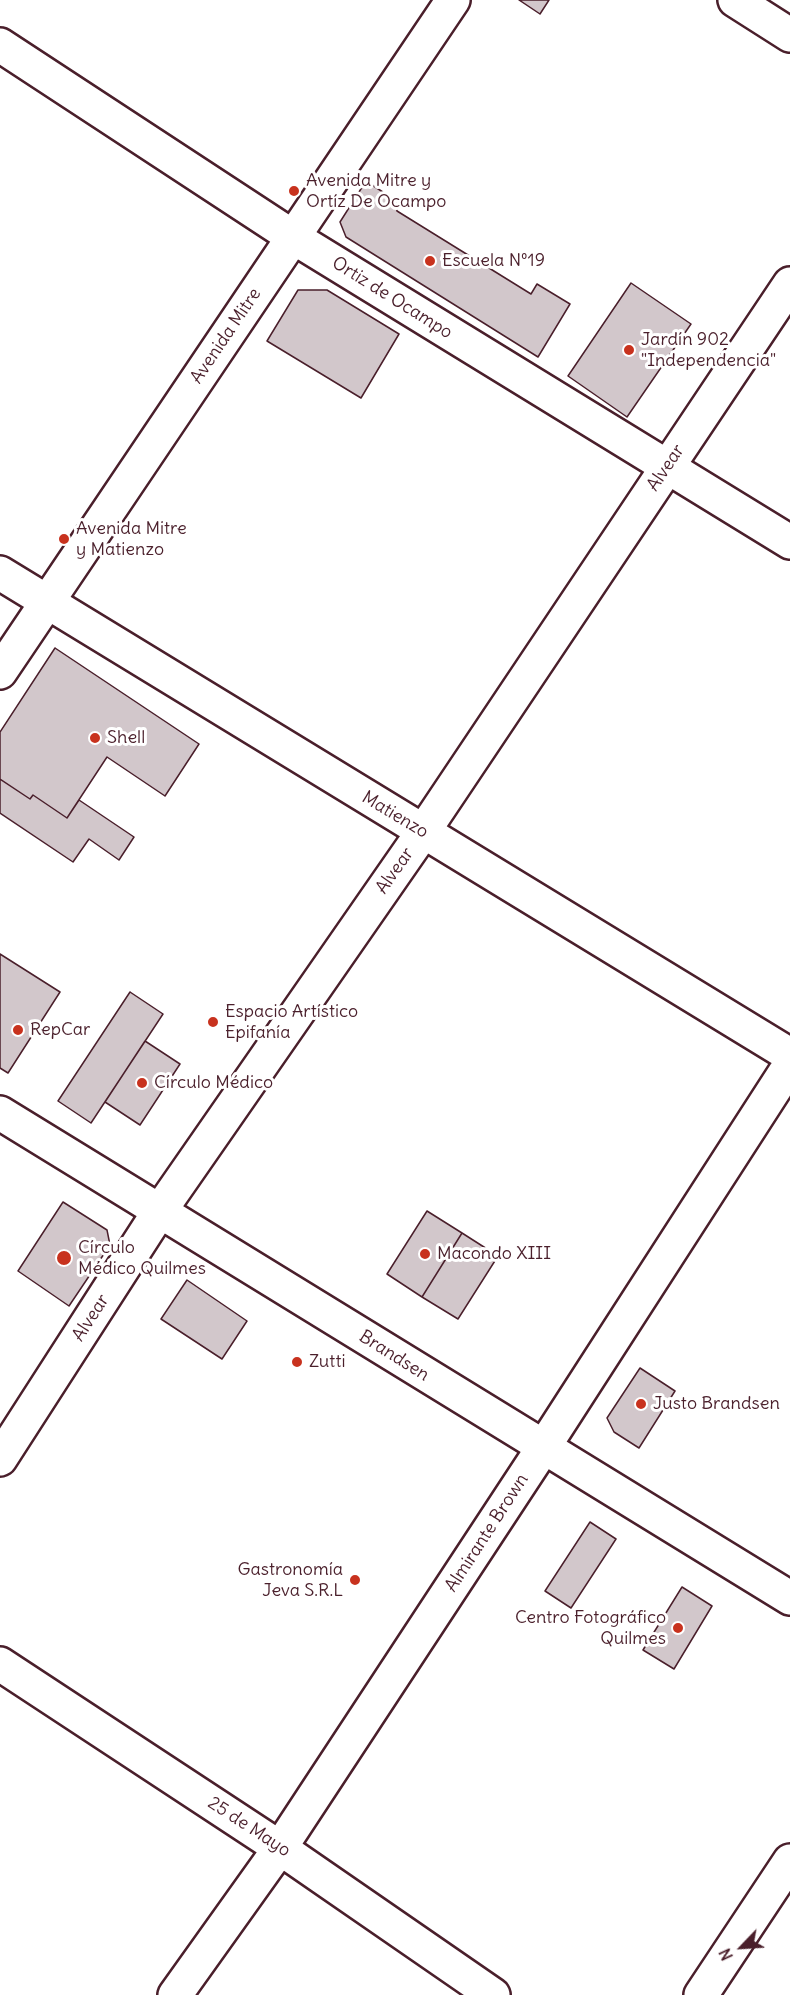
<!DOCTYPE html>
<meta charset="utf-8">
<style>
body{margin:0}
#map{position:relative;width:790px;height:1995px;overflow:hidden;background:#fff;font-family:Delius,sans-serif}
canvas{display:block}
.north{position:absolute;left:712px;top:1917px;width:60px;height:60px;-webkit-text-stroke:4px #fff;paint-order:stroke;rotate:245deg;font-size:16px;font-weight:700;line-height:24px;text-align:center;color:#4a1f2b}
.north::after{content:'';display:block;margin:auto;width:21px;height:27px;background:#4a1f2b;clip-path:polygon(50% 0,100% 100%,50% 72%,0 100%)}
</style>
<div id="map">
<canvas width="790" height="1995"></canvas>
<div class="north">N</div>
</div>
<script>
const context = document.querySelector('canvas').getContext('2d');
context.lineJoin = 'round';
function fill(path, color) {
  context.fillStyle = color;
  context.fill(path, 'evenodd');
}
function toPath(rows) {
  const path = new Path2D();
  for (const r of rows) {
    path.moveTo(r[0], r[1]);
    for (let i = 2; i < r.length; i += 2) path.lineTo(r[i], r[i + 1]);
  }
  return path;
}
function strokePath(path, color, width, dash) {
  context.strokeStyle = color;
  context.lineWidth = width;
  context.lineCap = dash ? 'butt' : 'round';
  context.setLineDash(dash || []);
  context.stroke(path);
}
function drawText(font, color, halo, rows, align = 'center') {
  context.font = font + ' Delius,sans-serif';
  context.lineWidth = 6;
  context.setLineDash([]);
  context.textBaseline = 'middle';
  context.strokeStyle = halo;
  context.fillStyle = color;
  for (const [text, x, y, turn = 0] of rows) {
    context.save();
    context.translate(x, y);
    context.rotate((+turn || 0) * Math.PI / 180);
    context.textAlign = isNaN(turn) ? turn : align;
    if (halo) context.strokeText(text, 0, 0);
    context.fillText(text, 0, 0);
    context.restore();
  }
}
const building = toPath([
 [519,0,549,0,540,14,519,0],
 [366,181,395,200,397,211,531,294,537,284,570,304,538,357,346,237,340,222,366,181],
 [631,283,691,324,627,417,568,376,631,283],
 [298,290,327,290,399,334,361,398,267,341,298,290],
 [55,648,199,744,165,796,107,757,67,818,33,795,30,799,0,779,0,732,55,648],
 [0,779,30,799,33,795,67,818,79,800,134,837,119,860,89,839,73,862,0,813,0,779],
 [0,954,60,992,8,1073,0,1068,0,954],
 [130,992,163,1014,91,1123,58,1101,130,992],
 [145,1041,180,1064,140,1125,105,1102,145,1041],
 [63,1202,107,1230,110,1245,69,1306,18,1271,63,1202],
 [427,1211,462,1233,422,1297,387,1274,427,1211],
 [462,1233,498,1256,458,1319,422,1297,462,1233],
 [187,1280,247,1321,222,1359,161,1319,187,1280],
 [640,1368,675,1391,639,1448,614,1432,607,1418,640,1368],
 [590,1522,616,1539,571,1608,545,1591,590,1522],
 [682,1587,712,1606,674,1669,643,1650,682,1587]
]);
const street = toPath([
 [0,45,293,237,790,542],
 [0,573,790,1055],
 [0,1459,159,1212],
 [0,1664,280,1848,493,1995],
 [175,1995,280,1848,543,1448,790,1065],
 [701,1995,790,1861]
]);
const secondary = toPath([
 [735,0,790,35],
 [0,672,453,0],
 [0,1113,790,1598],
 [159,1212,423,832,790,284]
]);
const markers = [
 [294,191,6,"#c8321e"],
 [430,261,6,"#c8321e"],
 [629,350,6,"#c8321e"],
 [64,539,6,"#c8321e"],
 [95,738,6,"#c8321e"],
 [213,1022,6,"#c8321e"],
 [18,1030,6,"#c8321e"],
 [142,1083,6,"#c8321e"],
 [425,1254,6,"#c8321e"],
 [64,1258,8,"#c8321e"],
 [297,1362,6,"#c8321e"],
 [641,1404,6,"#c8321e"],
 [355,1580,6,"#c8321e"],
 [678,1628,6,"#c8321e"]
];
const poiNames = [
 ["Avenida Mitre y",306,181],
 ["Ortíz De Ocampo",306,202],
 ["Escuela Nº19",442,261],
 ["Jardín 902",641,340],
 ["\"Independencia\"",641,361],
 ["Avenida Mitre",76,529],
 ["y Matienzo",76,550],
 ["Shell",107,738],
 ["Espacio Artístico",225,1012],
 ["Epifanía",225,1033],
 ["RepCar",30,1030],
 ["Círculo Médico",154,1083],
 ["Círculo",78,1248],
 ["Médico Quilmes",78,1269],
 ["Macondo XIII",437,1254],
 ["Zutti",309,1362],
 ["Justo Brandsen",653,1404],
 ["Gastronomía",343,1570,"right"],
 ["Jeva S.R.L",343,1591,"right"],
 ["Centro Fotográfico",666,1618,"right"],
 ["Quilmes",666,1639,"right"]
];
const streetNames = [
 ["Ortiz de Ocampo",392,298,32],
 ["Avenida Mitre",226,336,-56],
 ["Alvear",666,468,-56],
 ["Matienzo",395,815,31],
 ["Alvear",395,871,-55],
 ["Alvear",91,1318,-57],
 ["Brandsen",394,1356,32],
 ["Almirante Brown",487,1533,-57],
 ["25 de Mayo",249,1827,33]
];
fill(building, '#d2c7cb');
strokePath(building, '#4a1f2b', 1.5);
strokePath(street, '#4a1f2b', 38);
strokePath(secondary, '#4a1f2b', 38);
strokePath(street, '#fff', 33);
strokePath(secondary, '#fff', 33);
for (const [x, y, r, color] of markers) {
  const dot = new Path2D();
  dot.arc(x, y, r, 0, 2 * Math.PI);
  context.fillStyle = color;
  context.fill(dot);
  strokePath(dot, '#fff', 2);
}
drawText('18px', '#4a1f2b', '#fff', poiNames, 'left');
drawText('18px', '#4a1f2b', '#fff', streetNames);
</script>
